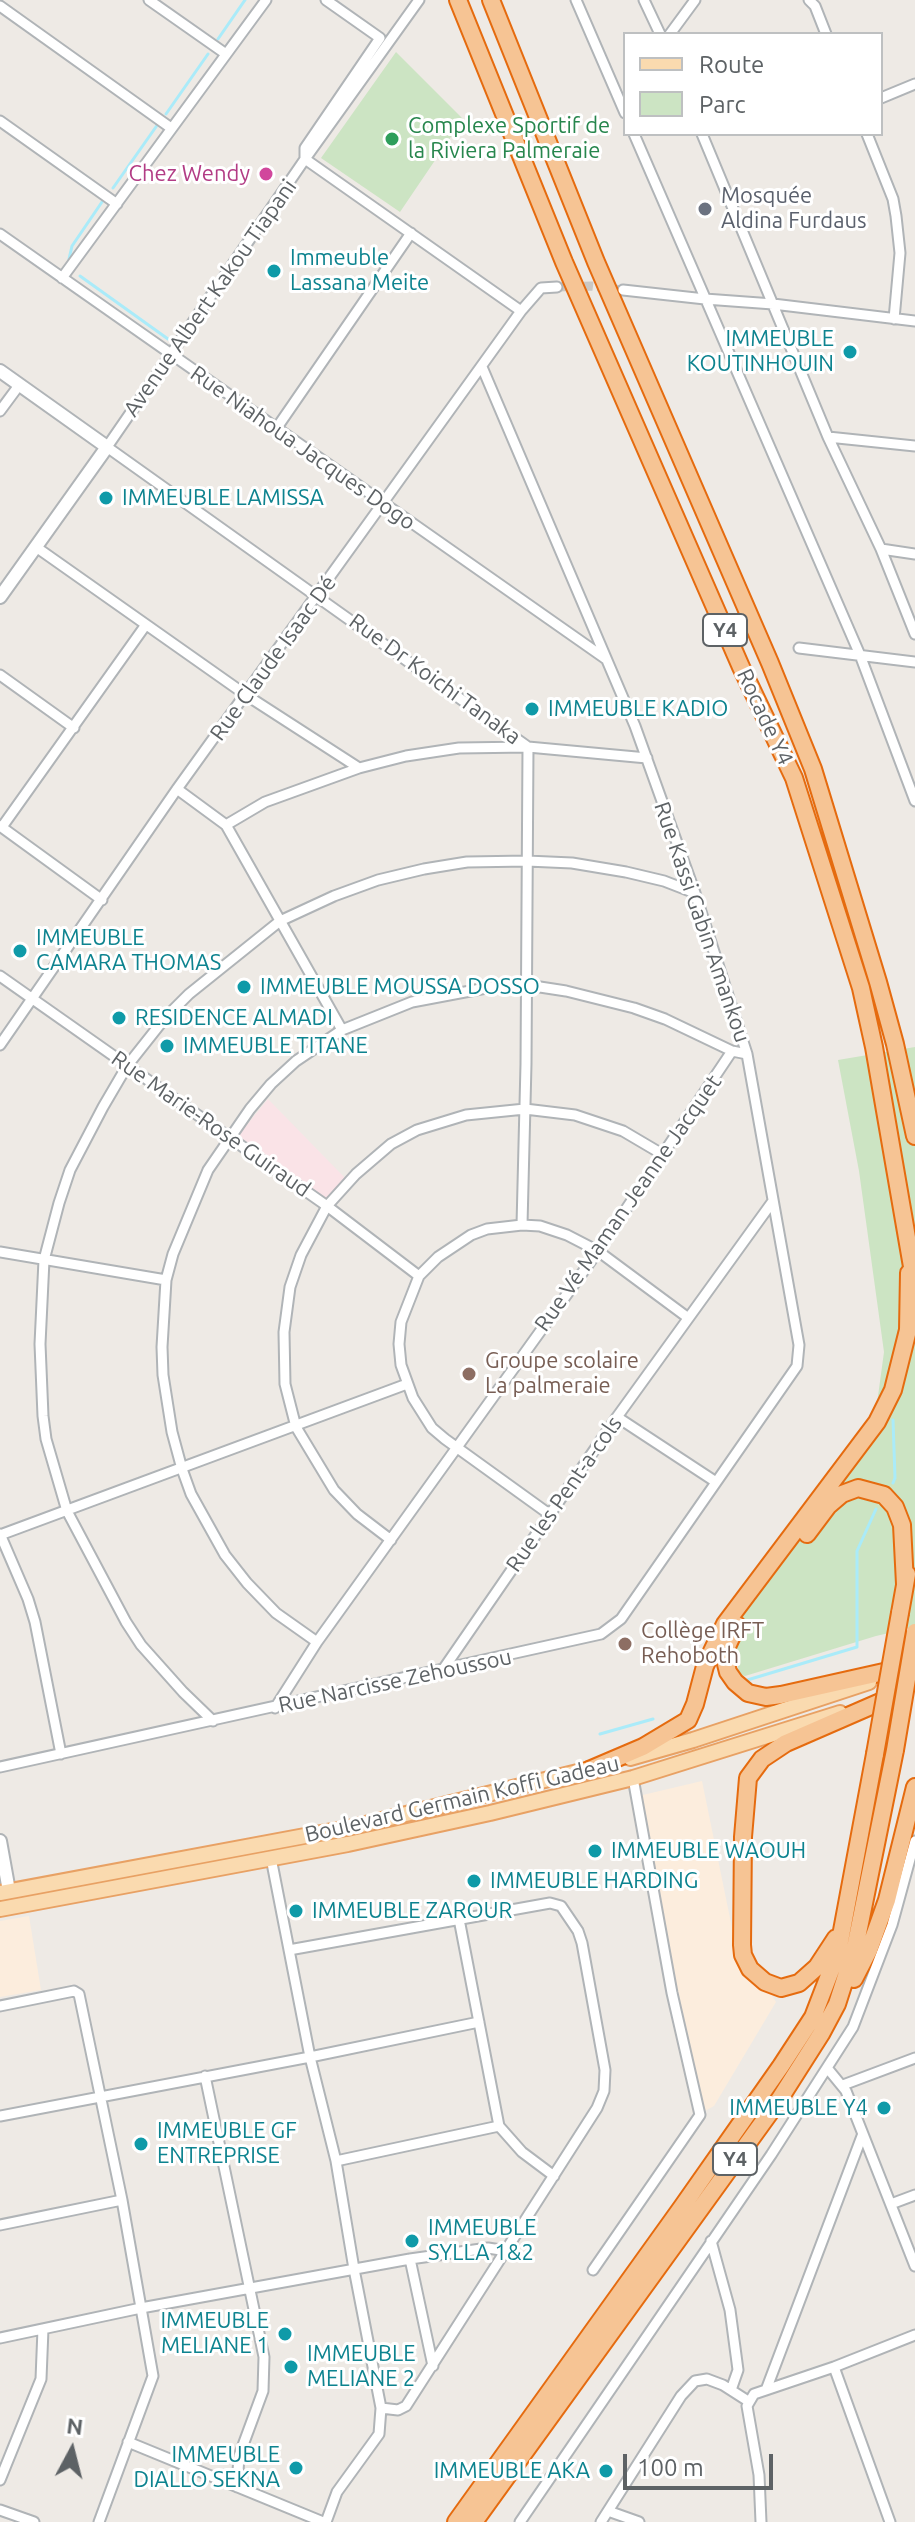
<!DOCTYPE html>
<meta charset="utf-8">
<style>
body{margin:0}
#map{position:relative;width:915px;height:2522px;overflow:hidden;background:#eeeae5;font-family:Ubuntu,sans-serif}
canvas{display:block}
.legend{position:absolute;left:623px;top:32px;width:260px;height:104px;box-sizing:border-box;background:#fff;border:2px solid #bec0c1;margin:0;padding:10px 14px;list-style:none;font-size:24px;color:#5d6265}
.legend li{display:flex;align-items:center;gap:16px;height:40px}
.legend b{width:40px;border:2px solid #bec0c1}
.north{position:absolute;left:32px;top:2410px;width:80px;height:80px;-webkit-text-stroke:6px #fff;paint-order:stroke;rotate:7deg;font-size:22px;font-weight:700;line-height:32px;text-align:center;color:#5d6265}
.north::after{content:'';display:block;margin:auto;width:28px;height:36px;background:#5d6265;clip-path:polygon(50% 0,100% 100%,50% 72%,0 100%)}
.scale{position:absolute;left:623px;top:2454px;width:150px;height:36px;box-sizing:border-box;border:4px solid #5d6265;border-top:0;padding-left:10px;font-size:24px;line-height:28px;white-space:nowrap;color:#5d6265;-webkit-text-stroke:6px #fff;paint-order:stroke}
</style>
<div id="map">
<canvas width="915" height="2522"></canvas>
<ul class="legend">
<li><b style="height:10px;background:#fadaaf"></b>Route</li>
<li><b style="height:22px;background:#cce4c3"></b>Parc</li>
</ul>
<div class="north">N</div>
<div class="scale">100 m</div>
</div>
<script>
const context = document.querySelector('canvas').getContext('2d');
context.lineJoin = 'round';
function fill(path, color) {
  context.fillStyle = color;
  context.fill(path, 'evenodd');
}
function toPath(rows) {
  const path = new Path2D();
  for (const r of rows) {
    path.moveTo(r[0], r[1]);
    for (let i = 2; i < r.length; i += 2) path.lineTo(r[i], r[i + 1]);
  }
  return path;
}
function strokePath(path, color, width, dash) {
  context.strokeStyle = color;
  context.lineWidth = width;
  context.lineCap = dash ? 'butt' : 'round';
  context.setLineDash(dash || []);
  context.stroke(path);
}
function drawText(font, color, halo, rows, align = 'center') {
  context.font = font + ' Ubuntu,sans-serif';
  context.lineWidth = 6;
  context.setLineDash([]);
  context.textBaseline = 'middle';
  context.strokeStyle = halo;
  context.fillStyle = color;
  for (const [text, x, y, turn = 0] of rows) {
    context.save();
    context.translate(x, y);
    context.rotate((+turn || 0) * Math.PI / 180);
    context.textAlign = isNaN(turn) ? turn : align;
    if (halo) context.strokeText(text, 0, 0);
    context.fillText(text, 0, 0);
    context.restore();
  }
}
const commercial = toPath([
 [702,1781,741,1972,756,1986,771,1994,776,2002,714,2106,694,2117,671,2017,630,1798],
 [29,1916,41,1990,0,1997,0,1921]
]);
const medical = toPath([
 [268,1099,347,1180,326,1202,237,1137]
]);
const green = toPath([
 [396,52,463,119,400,212,321,158],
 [915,1047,915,1627,876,1636,745,1676,739,1674,732,1623,870,1442,878,1396,884,1352,859,1171,838,1060]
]);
const stream = toPath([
 [218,39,245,0],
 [166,114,208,54],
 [113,188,158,124],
 [69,259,72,246,104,199],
 [80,276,168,339],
 [893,1483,895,1478,893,1420],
 [744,1681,857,1647,857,1551,876,1509],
 [600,1734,653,1719]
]);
const streetTunnel = toPath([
 [557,287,591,286,623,290]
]);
const street = toPath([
 [149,0,226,54],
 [326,0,380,38,305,148,305,159,521,311],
 [419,0,305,159,107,447,528,747,526,1064,522,1225],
 [576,0,625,113],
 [644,0,660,34],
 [809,0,815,6,826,34],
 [0,6,171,128],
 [670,34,695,0],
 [881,98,915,84],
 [0,121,117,204],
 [634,134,860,655,915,801],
 [702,134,828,437,881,549,915,634],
 [867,134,893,199,896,216,900,253,894,319],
 [0,234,606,659],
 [62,278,266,0],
 [623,290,705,299,773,304,915,321],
 [0,411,20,384],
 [276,429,411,233],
 [828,437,915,446],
 [36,547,246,695,359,768],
 [881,549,915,554],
 [799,648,915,662],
 [0,675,74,728],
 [177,789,226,825,342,1030],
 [226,825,265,802,359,768,406,756,459,748,528,747,647,758],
 [0,826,102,900],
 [2,827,145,626],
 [0,976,327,1206,419,1276],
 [0,1045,177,789,521,311,541,288,557,287],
 [0,1252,166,1280],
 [617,1417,716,1482],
 [549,1514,445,1439,432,1428,413,1398,401,1365,399,1344,401,1322,419,1276,438,1257,471,1235,487,1229,522,1225,540,1226,567,1235,598,1251,687,1317],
 [0,1534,28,1599,35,1622,61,1754],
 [0,1535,407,1384],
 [391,1540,357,1514,334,1490,296,1427,285,1384,284,1332,290,1287,301,1255,327,1206,356,1174,391,1144,417,1130,466,1115,525,1109,575,1115,623,1131,662,1154],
 [317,1642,276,1613,247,1583,225,1555,191,1494,182,1469,172,1432,163,1375,162,1347,166,1280,173,1254,208,1170,250,1109,271,1084,296,1061,342,1030,412,1002,502,985,527,985,566,991,634,1008,665,1019,732,1051,747,1054],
 [442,1671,617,1417,773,1201],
 [275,1708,317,1642,598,1251,732,1051],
 [213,1721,183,1692,141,1645,126,1622,67,1511,46,1439,43,1416,40,1344,44,1260,59,1203,70,1170,103,1107,127,1066,165,1018,189,994,280,921,334,896,378,880,424,869,467,862,527,861,572,863,626,872,664,881,695,893],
 [0,1767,601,1634,621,1619,797,1366,799,1345,747,1054,695,893,635,726,482,367],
 [271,1858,310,2057,336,2161,354,2269,381,2408,379,2434,337,2492,326,2522],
 [459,1919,499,2126,522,2152,554,2176],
 [289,1950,550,1903,561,1906,578,1931,582,1943,605,2070,604,2091,597,2108,406,2406,398,2410,381,2408],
 [0,2006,74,1991,79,1994,122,2200,153,2376,99,2522],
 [828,2069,846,2091,915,2266],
 [205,2076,264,2357,263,2391,239,2456,237,2487],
 [843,2085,915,2058],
 [0,2116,310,2057,479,2022],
 [336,2161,499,2126],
 [891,2204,915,2195],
 [0,2225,122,2200],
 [711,2241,730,2310,738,2370,731,2390],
 [410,2259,433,2366],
 [593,2270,700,2115,672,1993,633,1778],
 [0,2338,141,2308,410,2259,488,2248,507,2251],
 [834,2367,890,2522],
 [766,2390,862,2136],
 [128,2442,323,2522],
 [0,2480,41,2379,43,2329],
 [0,2510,34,2522],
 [608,2511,639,2522],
 [520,2522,771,2155,853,2027,892,1925,915,1841],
 [601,2522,681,2396,695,2381,707,2379,723,2385,748,2401],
 [761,2522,759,2475,747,2406,754,2394,834,2367,915,2335]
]);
const secondary = toPath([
 [0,371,107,447,0,597],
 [0,1841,9,1891]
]);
const primary = toPath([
 [630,1758,693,1740,869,1682],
 [0,1893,353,1827,598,1767],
 [0,1909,348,1844,490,1813,633,1778,840,1713]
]);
const highway = toPath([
 [458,0,564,262,741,667,794,778,861,988,874,1047,915,1284],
 [491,0,596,262,770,663,813,769,878,982,895,1044,915,1136],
 [807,1534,828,1506,842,1494,858,1488,884,1495,895,1507,902,1525,905,1584],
 [900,1613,907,1574],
 [737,1625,724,1653,726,1664,728,1672,735,1682,748,1693,766,1697,781,1695,915,1665],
 [589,1770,643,1747,688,1720,695,1704,705,1666,725,1624,877,1422,893,1390,908,1330,909,1273],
 [836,1938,817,1967,799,1983,781,1988,765,1982,750,1969,743,1955,742,1945,743,1837,748,1778,762,1759,786,1743,894,1696],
 [854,1979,869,1950,887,1900,915,1787],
 [456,2522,682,2207,781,2066,813,2017,838,1952,875,1754],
 [474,2522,779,2100,821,2034,837,2004,855,1948,895,1750]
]);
const highwayBridge = toPath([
 [895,1750,915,1632],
 [875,1754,900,1613]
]);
const markers = [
 [392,139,8,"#2e9e5b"],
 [266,174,8,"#d1479c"],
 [705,209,8,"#6b7280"],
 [274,271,8,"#0f9aa8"],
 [850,352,8,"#0f9aa8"],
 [106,498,8,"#0f9aa8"],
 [532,709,8,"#0f9aa8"],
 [20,951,8,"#0f9aa8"],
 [244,987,8,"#0f9aa8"],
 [119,1018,8,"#0f9aa8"],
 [167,1046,8,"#0f9aa8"],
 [469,1374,8,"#8d6e63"],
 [625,1644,8,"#8d6e63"],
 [595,1851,8,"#0f9aa8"],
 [474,1881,8,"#0f9aa8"],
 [296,1911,8,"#0f9aa8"],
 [884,2108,8,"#0f9aa8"],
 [141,2144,8,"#0f9aa8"],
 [412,2241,8,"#0f9aa8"],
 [285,2334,8,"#0f9aa8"],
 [291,2367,8,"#0f9aa8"],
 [296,2468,8,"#0f9aa8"],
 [606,2471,8,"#0f9aa8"]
];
const shields = [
 [725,630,44],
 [735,2159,44]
];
const shieldNames = [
 ["Y4",725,630],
 ["Y4",735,2159]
];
const leisureNames = [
 ["Complexe Sportif de",408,126],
 ["la Riviera Palmeraie",408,151]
];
const hotelNames = [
 ["Chez Wendy",250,174]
];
const worshipNames = [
 ["Mosquée",721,196],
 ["Aldina Furdaus",721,221]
];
const cultureNames = [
 ["Immeuble",290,258],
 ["Lassana Meite",290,283],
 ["IMMEUBLE",834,339,"right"],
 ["KOUTINHOUIN",834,364,"right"],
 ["IMMEUBLE LAMISSA",122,498],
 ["IMMEUBLE KADIO",548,709],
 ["IMMEUBLE",36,938],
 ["CAMARA THOMAS",36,963],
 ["IMMEUBLE MOUSSA DOSSO",260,987],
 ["RESIDENCE ALMADI",135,1018],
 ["IMMEUBLE TITANE",183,1046],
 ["IMMEUBLE WAOUH",611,1851],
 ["IMMEUBLE HARDING",490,1881],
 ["IMMEUBLE ZAROUR",312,1911],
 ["IMMEUBLE Y4",868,2108,"right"],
 ["IMMEUBLE GF",157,2131],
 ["ENTREPRISE",157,2156],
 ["IMMEUBLE",428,2228],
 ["SYLLA 1&2",428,2253],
 ["IMMEUBLE",269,2321,"right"],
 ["MELIANE 1",269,2346,"right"],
 ["IMMEUBLE",307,2354],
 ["MELIANE 2",307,2379],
 ["IMMEUBLE",280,2455,"right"],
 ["DIALLO SEKNA",280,2480,"right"],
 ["IMMEUBLE AKA",590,2471,"right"]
];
const streetNames = [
 ["Avenue Albert Kakou Tiapani",210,298,-55],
 ["Rue Niahoua Jacques Dogo",303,448,35],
 ["Rue Claude Isaac Dé",273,658,-54],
 ["Rue Dr Koichi Tanaka",435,679,36],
 ["Rocade Y4",765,717,65],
 ["Rue Kassi Gabin Amankou",702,922,71],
 ["Rue Marie-Rose Guiraud",211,1124,35],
 ["Rue Vé Maman Jeanne Jacquet",628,1203,-55],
 ["Rue les Pent-a-cols",564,1494,-55],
 ["Rue Narcisse Zehoussou",395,1681,-12],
 ["Boulevard Germain Koffi Gadeau",462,1799,-13]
];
const educationNames = [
 ["Groupe scolaire",485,1361],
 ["La palmeraie",485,1386],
 ["Collège IRFT",641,1631],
 ["Rehoboth",641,1656]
];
fill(commercial, '#fceddd');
fill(medical, '#fae3e7');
fill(green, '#cce4c3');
strokePath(stream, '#aaebf9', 3);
strokePath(streetTunnel, '#cac8c5', 9, [9, 4.5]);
strokePath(street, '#b0b4b7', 13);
strokePath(secondary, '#b0b4b7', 16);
strokePath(primary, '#e8a164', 18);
strokePath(highway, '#e56b0f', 20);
strokePath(street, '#fff', 9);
strokePath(secondary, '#fff', 12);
strokePath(primary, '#fadaaf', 14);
strokePath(highway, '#f6c494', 16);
strokePath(highwayBridge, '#e56b0f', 20, []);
strokePath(highwayBridge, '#f6c494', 16);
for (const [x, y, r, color] of markers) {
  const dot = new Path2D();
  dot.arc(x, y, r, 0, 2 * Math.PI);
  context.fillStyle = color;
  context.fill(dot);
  strokePath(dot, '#fff', 3);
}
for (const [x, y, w] of shields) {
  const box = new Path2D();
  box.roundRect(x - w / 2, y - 16, w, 32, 6);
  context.fillStyle = '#fff';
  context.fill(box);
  strokePath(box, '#5d6265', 2);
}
drawText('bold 20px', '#5d6265', null, shieldNames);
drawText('22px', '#27864d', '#fff', leisureNames, 'left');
drawText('22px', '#b23c85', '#fff', hotelNames, 'right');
drawText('22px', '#5b616d', '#fff', worshipNames, 'left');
drawText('22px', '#0d838f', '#fff', cultureNames, 'left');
drawText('22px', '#5d6265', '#fff', streetNames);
drawText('22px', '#785e54', '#fff', educationNames, 'left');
</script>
